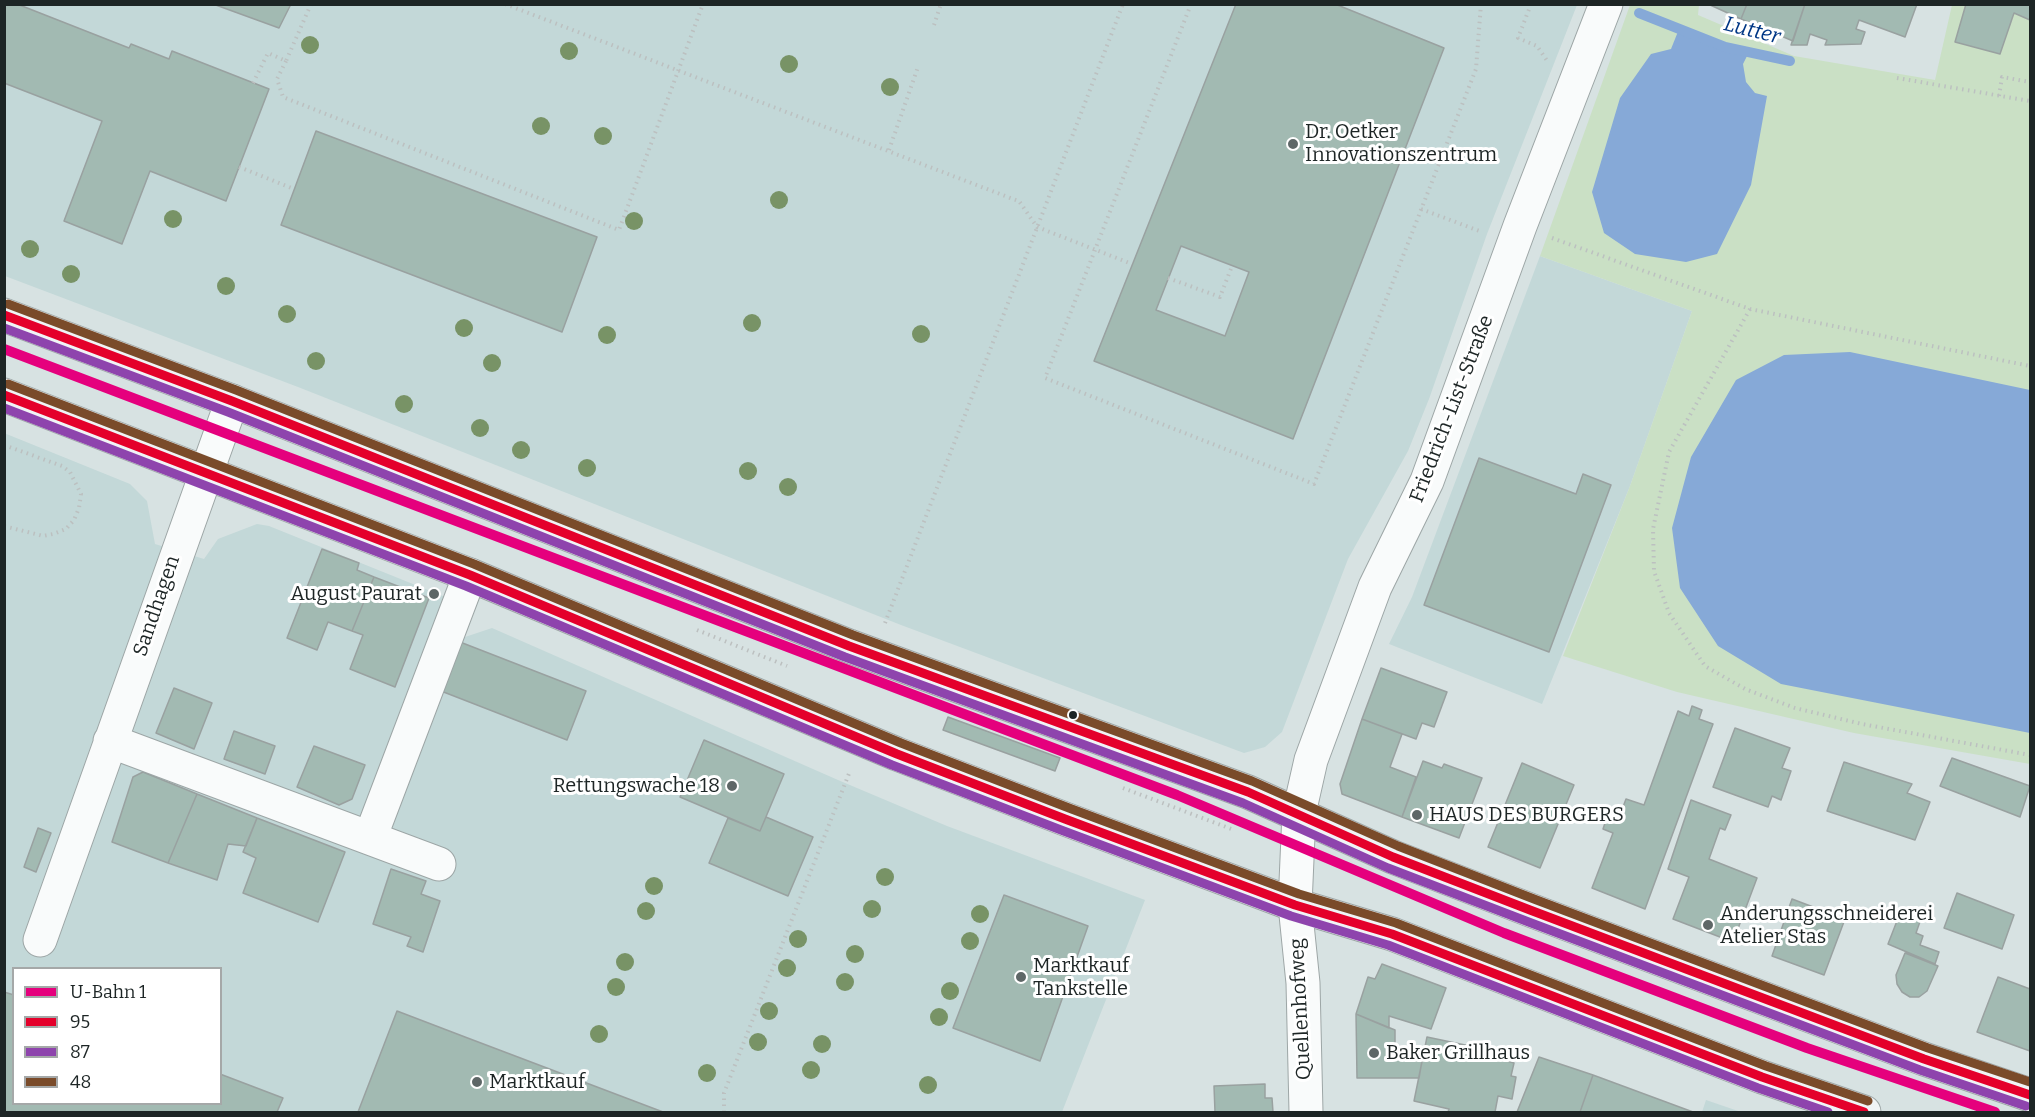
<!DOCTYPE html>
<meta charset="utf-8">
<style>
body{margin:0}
#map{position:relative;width:2035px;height:1117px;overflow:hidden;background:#d7e2e2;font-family:Bitter,serif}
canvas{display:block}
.frame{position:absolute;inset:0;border:6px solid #1d2525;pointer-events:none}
.legend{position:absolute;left:12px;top:967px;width:210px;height:138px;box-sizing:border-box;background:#fff;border:2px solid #a5a8a8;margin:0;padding:8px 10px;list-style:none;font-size:18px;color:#1d2525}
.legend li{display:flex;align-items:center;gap:12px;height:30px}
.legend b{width:30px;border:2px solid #a5a8a8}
</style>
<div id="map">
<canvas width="2035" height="1117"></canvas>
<div class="frame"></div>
<ul class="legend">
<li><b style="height:8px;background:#e5007d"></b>U-Bahn 1</li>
<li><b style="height:8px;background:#e4002b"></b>95</li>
<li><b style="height:8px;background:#8e44ad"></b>87</li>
<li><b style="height:8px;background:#7a4b2a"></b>48</li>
</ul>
</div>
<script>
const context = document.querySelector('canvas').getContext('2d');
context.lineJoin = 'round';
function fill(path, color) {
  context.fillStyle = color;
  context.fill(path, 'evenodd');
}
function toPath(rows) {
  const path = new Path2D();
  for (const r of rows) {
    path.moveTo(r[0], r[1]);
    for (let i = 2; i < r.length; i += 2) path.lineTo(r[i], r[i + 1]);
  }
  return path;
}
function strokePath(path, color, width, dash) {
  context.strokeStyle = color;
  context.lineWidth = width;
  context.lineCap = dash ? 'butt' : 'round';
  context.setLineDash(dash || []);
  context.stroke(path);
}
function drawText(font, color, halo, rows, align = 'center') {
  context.font = font + ' Bitter,serif';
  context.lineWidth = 6;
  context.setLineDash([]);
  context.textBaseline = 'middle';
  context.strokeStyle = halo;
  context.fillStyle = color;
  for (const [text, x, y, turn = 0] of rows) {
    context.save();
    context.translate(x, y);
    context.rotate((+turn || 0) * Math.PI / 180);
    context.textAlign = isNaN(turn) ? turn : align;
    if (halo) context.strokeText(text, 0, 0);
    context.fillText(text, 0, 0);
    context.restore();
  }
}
const built = toPath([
 [4,5,1577,5,1487,234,1429,399,1408,451,1348,559,1282,732,1265,747,1244,753,901,625,298,387,5,276],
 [1540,256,1692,311,1630,486,1542,704,1389,644,1412,597],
 [4,433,130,484,147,501,155,544,204,559,218,539,257,524,269,526,470,607,459,639,492,628,838,780,947,826,1145,900,1062,1112,5,1112],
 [14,968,220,968,220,1104,14,1104],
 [1706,1100,1741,1112,1702,1112]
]);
const green = toPath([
 [1630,5,1699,5,1698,15,1794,56,1935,80,1952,5,2030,5,2030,764,1854,733,1677,692,1563,656,1630,486,1692,311,1540,256]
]);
const water = toPath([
 [1679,29,1725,47,1749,52,1743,64,1746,82,1755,93,1767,96,1751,185,1717,254,1686,262,1635,254,1604,233,1592,192,1620,98,1651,54,1671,49],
 [1850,352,2030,390,2030,733,1781,684,1718,646,1680,588,1672,528,1691,457,1736,380,1784,355]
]);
const stream = toPath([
 [1639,13,1725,47,1790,61]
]);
const building = toPath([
 [4,4,17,4,129,48,131,44,169,59,172,51,269,89,226,201,150,171,122,244,64,221,102,121,4,83,4,4],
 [213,4,291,4,279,28,213,4],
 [1236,4,1335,4,1444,48,1293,439,1094,361,1236,4],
 [1181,246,1249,272,1225,336,1156,310,1181,246],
 [1708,4,1747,4,1741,19,1708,4],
 [1747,4,1805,4,1793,41,1741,19,1747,4],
 [1805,4,1917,4,1905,37,1859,20,1856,29,1865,32,1861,44,1825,45,1827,40,1810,34,1807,45,1791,45,1805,4],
 [1966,4,2030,4,2030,20,2014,13,2000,54,1955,42,1966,4],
 [316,131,597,237,562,332,281,225,316,131],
 [1479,458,1576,494,1583,474,1611,485,1549,652,1424,605,1479,458],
 [322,549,359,563,357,570,374,577,352,631,328,622,317,650,287,638,322,549],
 [374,577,429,598,395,687,350,669,363,635,352,631,374,577],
 [460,642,586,691,567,740,441,691,460,642],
 [1381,668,1447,692,1434,727,1422,723,1416,739,1362,719,1381,668],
 [174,688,212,703,194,749,156,733,174,688],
 [1692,706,1702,710,1699,719,1713,724,1645,909,1592,888,1613,833,1603,829,1609,811,1620,815,1626,799,1644,805,1678,711,1689,716,1692,706],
 [948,717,1060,758,1055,771,943,730,948,717],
 [1362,719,1402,734,1390,767,1416,777,1402,817,1342,794,1340,784,1362,719],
 [1735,728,1790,748,1782,768,1791,771,1781,800,1772,796,1768,807,1713,787,1735,728],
 [234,731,275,746,265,774,224,759,234,731],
 [704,740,784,774,760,831,680,797,704,740],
 [314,746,365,765,352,799,339,805,297,787,314,746],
 [1952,758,2030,786,2020,817,1940,786,1952,758],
 [1423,761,1442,768,1444,764,1482,778,1459,838,1402,817,1423,761],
 [1844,762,1912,784,1907,793,1930,802,1915,840,1827,811,1844,762],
 [1522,763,1574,785,1540,868,1488,847,1522,763],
 [143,772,197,794,168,863,112,842,133,777,143,772],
 [197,794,257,818,246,846,228,844,217,880,168,863,197,794],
 [1691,800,1731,815,1725,830,1720,828,1709,859,1757,878,1733,942,1673,919,1689,877,1668,869,1691,800],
 [766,817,813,837,788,896,709,863,728,818,760,831,766,817],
 [257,818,345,852,318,922,243,893,256,858,243,852,257,818],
 [38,828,51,833,36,872,24,867,38,828],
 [391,869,426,881,421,894,440,901,423,952,407,946,411,937,373,924,391,869],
 [1957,893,2014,915,2002,949,1944,928,1957,893],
 [1004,895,1088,926,1040,1061,953,1028,1004,895],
 [1792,899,1845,919,1824,975,1772,956,1792,899],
 [1902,908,1922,916,1916,933,1923,936,1920,945,1939,952,1935,964,1888,944,1902,908],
 [1905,953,1938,966,1927,991,1919,997,1910,997,1902,992,1897,984,1896,975,1905,953],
 [1382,964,1446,988,1431,1029,1389,1016,1389,1028,1356,1014,1368,977,1375,979,1382,964],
 [1998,977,2030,989,2030,1051,1977,1032,1998,977],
 [4,992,14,995,14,1104,220,1104,220,1074,283,1098,277,1112,4,1112,4,992],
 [397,1011,465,1037,663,1112,358,1112,397,1011],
 [1356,1014,1395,1030,1395,1048,1407,1047,1423,1055,1419,1078,1357,1078,1356,1014],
 [1427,1037,1508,1054,1507,1061,1514,1063,1511,1076,1516,1077,1512,1099,1498,1096,1495,1112,1448,1112,1449,1109,1414,1101,1427,1037],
 [1539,1057,1593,1075,1580,1112,1517,1112,1539,1057],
 [1593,1075,1693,1112,1580,1112,1593,1075],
 [1265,1084,1265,1098,1272,1098,1273,1112,1215,1112,1214,1086,1265,1084]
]);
const path = toPath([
 [505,4,1013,199,1019,201,1037,227,1132,264],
 [1191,4,1045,378,1314,484,1476,69,1481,4],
 [1531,4,1518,38,1537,46,1548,62],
 [934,25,941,4],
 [286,61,277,79,283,97,619,230,703,4],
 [1897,78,2030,101],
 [253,83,268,53,286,61,311,4],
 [1999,96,2002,77,2030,82],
 [889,150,918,67],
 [239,167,294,189],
 [1421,209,1482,232],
 [1552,238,1750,309,2030,366],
 [1168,278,1220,297,1232,266],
 [1750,309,1669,452,1653,529,1654,571,1669,613,1705,666,1745,689,1795,708,1862,724,2030,755],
 [4,445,62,466,70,472,81,494,79,508,74,520,66,529,53,534,43,536,4,526],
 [885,623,1123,4],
 [697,630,787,666],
 [1123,788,1234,830],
 [724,1112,724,1093,850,771]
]);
const street = toPath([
 [110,741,439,864],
 [370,838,470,575],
 [40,940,232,401],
 [1306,1112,1303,983,1295,905,1299,813,1311,760,1375,587,1427,481,1520,226,1606,4]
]);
const secondary = toPath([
 [4,315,232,401,849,646,1248,792,1393,857,1530,910,1924,1059,2030,1095],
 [4,395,470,575,897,754,1065,819,1295,905,1392,934,1762,1077,1864,1112]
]);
const bus1 = toPath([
 [4,315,232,401,849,646,1248,792,1393,857,1530,910,1924,1059,2030,1095],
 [4,395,470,575,897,754,1065,819,1295,905,1392,934,1762,1077,1864,1112]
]);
const bus2 = toPath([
 [4,328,228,412,845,657,1243,803,1388,868,1526,921,1920,1070,2026,1106],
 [4,408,466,586,892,765,1061,830,1291,916,1388,945,1758,1088,1828,1112]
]);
const bus3 = toPath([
 [8,304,236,390,853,635,1252,781,1398,846,1534,899,1928,1048,2030,1082],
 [8,384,474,564,901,743,1069,808,1299,894,1396,923,1766,1066,1868,1101]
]);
const metro1 = toPath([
 [4,349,1177,795,1504,933,1807,1048,1995,1112]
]);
const trees = [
 [310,45],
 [569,51],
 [789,64],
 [890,87],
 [541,126],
 [603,136],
 [779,200],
 [173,219],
 [634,221],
 [30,249],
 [71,274],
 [226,286],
 [287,314],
 [752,323],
 [464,328],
 [921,334],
 [607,335],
 [316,361],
 [492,363],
 [404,404],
 [480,428],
 [521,450],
 [587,468],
 [748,471],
 [788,487],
 [885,877],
 [654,886],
 [872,909],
 [646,911],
 [980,914],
 [798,939],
 [970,941],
 [855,954],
 [625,962],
 [787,968],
 [845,982],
 [616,987],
 [950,991],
 [769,1011],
 [939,1017],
 [599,1034],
 [758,1042],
 [822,1044],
 [811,1070],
 [707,1073],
 [928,1085]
];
const markers = [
 [1293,144,6,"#5e6767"],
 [434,594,6,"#5e6767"],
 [1073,715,5,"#1d2525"],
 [732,786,6,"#5e6767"],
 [1417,815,6,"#5e6767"],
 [1708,925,6,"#5e6767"],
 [1021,977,6,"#5e6767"],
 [1374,1053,6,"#5e6767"],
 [477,1082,6,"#5e6767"]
];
const poiNames = [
 ["Dr. Oetker",1305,132],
 ["Innovationszentrum",1305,155],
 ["August Paurat",422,594,"right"],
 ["Rettungswache 18",720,786,"right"],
 ["HAUS DES BURGERS",1429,815],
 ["Anderungsschneiderei",1720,914],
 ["Atelier Stas",1720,937],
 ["Marktkauf",1033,966],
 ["Tankstelle",1033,989],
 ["Baker Grillhaus",1386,1053],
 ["Marktkauf",489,1082]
];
const streetNames = [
 ["Friedrich-List-Straße",1452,409,-69],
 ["Sandhagen",157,606,-71],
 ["Quellenhofweg",1301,1009,-93]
];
const waterNames = [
 ["Lutter",1752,31,14]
];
fill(built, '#c3d8d8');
fill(green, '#cae0c5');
fill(water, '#86a9d7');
strokePath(stream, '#86a9d7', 10);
fill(building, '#a2bab2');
strokePath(building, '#99a1a0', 1.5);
strokePath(street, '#9da6a6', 35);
strokePath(secondary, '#9da6a6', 35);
strokePath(path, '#bcc0c0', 4, [1.5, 4.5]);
strokePath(street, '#f9fbfb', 33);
strokePath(secondary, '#f0f4f6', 33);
strokePath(bus1, '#e4002b', 9);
strokePath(bus2, '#8e44ad', 9);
strokePath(bus3, '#7a4b2a', 9);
strokePath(metro1, '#e5007d', 10);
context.fillStyle = '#789366';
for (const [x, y] of trees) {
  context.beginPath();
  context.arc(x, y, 9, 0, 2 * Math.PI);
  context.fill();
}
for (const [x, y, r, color] of markers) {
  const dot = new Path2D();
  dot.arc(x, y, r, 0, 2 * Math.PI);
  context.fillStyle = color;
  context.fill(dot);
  strokePath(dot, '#fff', 2);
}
drawText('20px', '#1d2525', '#fff', poiNames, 'left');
drawText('20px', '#1d2525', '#fff', streetNames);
drawText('italic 21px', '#003785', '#fff', waterNames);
</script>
